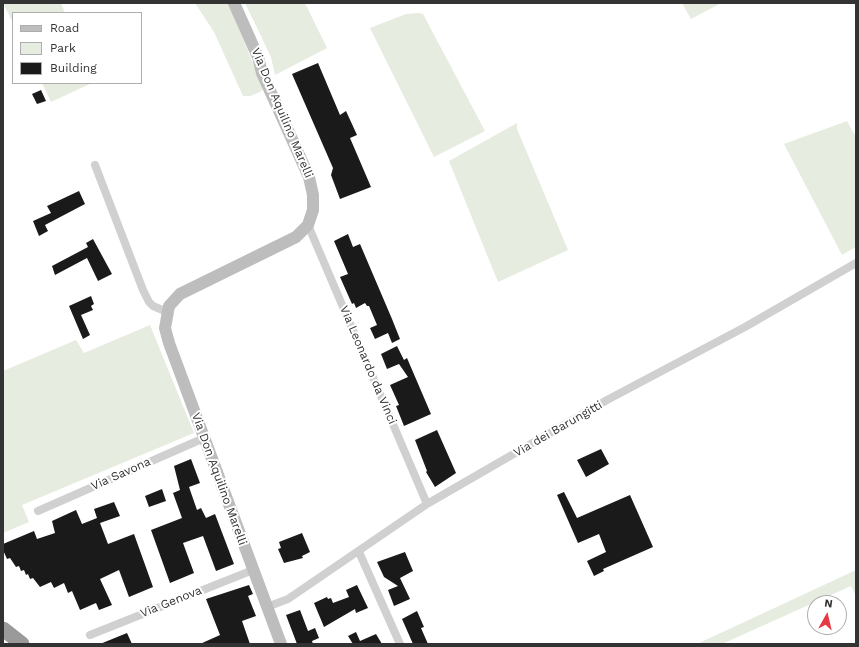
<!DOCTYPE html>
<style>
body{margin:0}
#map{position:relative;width:859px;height:647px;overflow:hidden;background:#fff;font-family:"Work Sans",sans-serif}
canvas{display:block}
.frame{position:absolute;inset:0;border:4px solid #333;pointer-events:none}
.legend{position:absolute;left:12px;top:12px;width:130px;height:72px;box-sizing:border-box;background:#fff;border:1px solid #adadad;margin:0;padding:5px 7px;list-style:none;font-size:12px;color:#333}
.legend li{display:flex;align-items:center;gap:8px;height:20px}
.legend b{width:20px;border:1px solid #adadad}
.north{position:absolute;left:807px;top:595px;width:40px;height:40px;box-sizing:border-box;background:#fff;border:1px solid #adadad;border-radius:50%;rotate:8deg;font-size:11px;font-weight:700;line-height:16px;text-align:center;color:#333}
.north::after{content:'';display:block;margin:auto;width:14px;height:18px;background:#e63946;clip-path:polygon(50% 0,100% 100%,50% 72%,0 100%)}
</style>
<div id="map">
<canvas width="859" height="647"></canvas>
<div class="frame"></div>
<ul class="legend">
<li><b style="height:5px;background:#bdbdbd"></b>Road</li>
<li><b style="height:11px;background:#e6ecdf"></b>Park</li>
<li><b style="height:11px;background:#1a1a1a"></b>Building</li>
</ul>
<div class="north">N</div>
</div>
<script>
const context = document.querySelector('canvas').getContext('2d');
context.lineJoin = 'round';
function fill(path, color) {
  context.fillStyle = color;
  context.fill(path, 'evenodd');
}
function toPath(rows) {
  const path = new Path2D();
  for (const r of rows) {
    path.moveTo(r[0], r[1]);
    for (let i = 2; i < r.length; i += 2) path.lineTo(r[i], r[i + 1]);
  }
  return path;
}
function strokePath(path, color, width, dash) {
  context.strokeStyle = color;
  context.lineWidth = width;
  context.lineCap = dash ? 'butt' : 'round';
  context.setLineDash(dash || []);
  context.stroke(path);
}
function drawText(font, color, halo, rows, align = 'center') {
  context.font = font + ' "Work Sans",sans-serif';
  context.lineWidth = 4;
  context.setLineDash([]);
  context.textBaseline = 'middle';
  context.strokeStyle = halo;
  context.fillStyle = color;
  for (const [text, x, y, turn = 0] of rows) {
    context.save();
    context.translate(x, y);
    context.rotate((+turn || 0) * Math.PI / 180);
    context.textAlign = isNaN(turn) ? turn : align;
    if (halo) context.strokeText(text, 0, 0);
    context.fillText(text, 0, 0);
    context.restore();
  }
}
const green = toPath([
 [3,3,61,3,65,13,13,13,13,23],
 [195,3,229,3,263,89,260,92,250,96,243,96,214,32],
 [245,3,305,3,327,48,275,75,271,57],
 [682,3,721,3,691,19],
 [418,13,423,14,485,131,434,157,370,28,406,14],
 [42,83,92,83,51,102],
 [847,121,856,137,856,247,842,255,784,144],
 [517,123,517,129,568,250,498,282,449,161],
 [150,325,194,433,22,505,29,522,3,533,3,371,76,340,84,353],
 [856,570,856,596,851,586,722,644,697,644]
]);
const building = toPath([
 [318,63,340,115,346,111,357,135,350,138,371,187,340,199,331,175,333,168,292,74],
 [41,90,46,101,37,104,32,94],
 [79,191,85,204,45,225,48,231,39,236,33,221,51,213,47,206],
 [348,234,353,247,360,244,392,319,400,339,392,343,388,333,375,339,370,328,377,325,369,306,367,306,365,303,356,308,354,303,352,304,340,277,348,274,334,241],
 [93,239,112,274,98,281,87,258,55,275,52,266,88,247,86,243],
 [91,296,94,304,91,306,93,310,81,315,90,335,83,339,69,306],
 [397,346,404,360,407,358,431,414,404,426,396,406,399,405,390,385,408,377,399,364,387,369,381,354],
 [437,430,456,473,435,487,426,472,427,471,415,440],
 [601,449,609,464,586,477,577,460],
 [191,459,200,483,189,487,197,510,201,508,206,518,215,514,234,564,216,571,203,536,183,543,194,573,170,583,151,530,182,518,173,493,180,490,174,466],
 [162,489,166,501,149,507,145,496],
 [564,492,577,518,630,495,653,547,603,569,604,571,594,576,587,561,606,552,599,534,578,543,557,495],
 [114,502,120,516,100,523,108,544,134,534,153,587,129,597,119,570,100,579,112,605,99,610,96,603,80,610,72,591,68,593,64,583,54,588,51,582,40,587,33,578,30,579,28,574,26,575,24,570,21,571,19,566,16,567,10,558,7,559,3,550,3,544,34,531,37,539,55,533,52,521,76,510,82,524,97,518,94,509],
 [302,533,310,552,302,556,303,558,284,563,278,549,281,548,279,542],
 [405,552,413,571,400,578,410,599,394,606,388,590,398,586,384,577,377,562],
 [249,585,253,594,248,596,256,616,242,621,250,644,200,644,220,635,206,599],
 [357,585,368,608,356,613,355,609,324,627,314,603,327,597,328,599,331,598,333,603,349,597,346,590],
 [300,610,308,631,315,628,319,638,312,641,313,644,297,644,286,615],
 [417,611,424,627,421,628,428,644,413,644,402,619],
 [356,632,360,641,376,634,382,644,353,644,348,636],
 [127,633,132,644,100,644]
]);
const street = toPath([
 [95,165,143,290,149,302,153,306,167,312],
 [308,225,427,504],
 [38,511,204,438],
 [359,552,400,644],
 [267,607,288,599,427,504,607,400,745,327,856,263],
 [90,635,253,570]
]);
const secondary = toPath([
 [234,3,258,57,262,73,309,177,313,195,313,210,308,225,296,237,180,294,169,306,165,328,169,343,281,644]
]);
const highway = toPath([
 [3,629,22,644]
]);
const streetNames = [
 ["Via Don Aquilino Marelli",282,113,67],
 ["Via Leonardo da Vinci",368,365,67],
 ["Via dei Barungitti",558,429,-30],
 ["Via Savona",121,474,-24],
 ["Via Don Aquilino Marelli",219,479,70],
 ["Via Genova",171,602,-22]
];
fill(green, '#e6ecdf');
fill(building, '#1a1a1a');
strokePath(street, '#d0d0d0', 8);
strokePath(secondary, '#bdbdbd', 12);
strokePath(highway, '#9a9a9a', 15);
drawText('12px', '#333', '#fff', streetNames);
</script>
